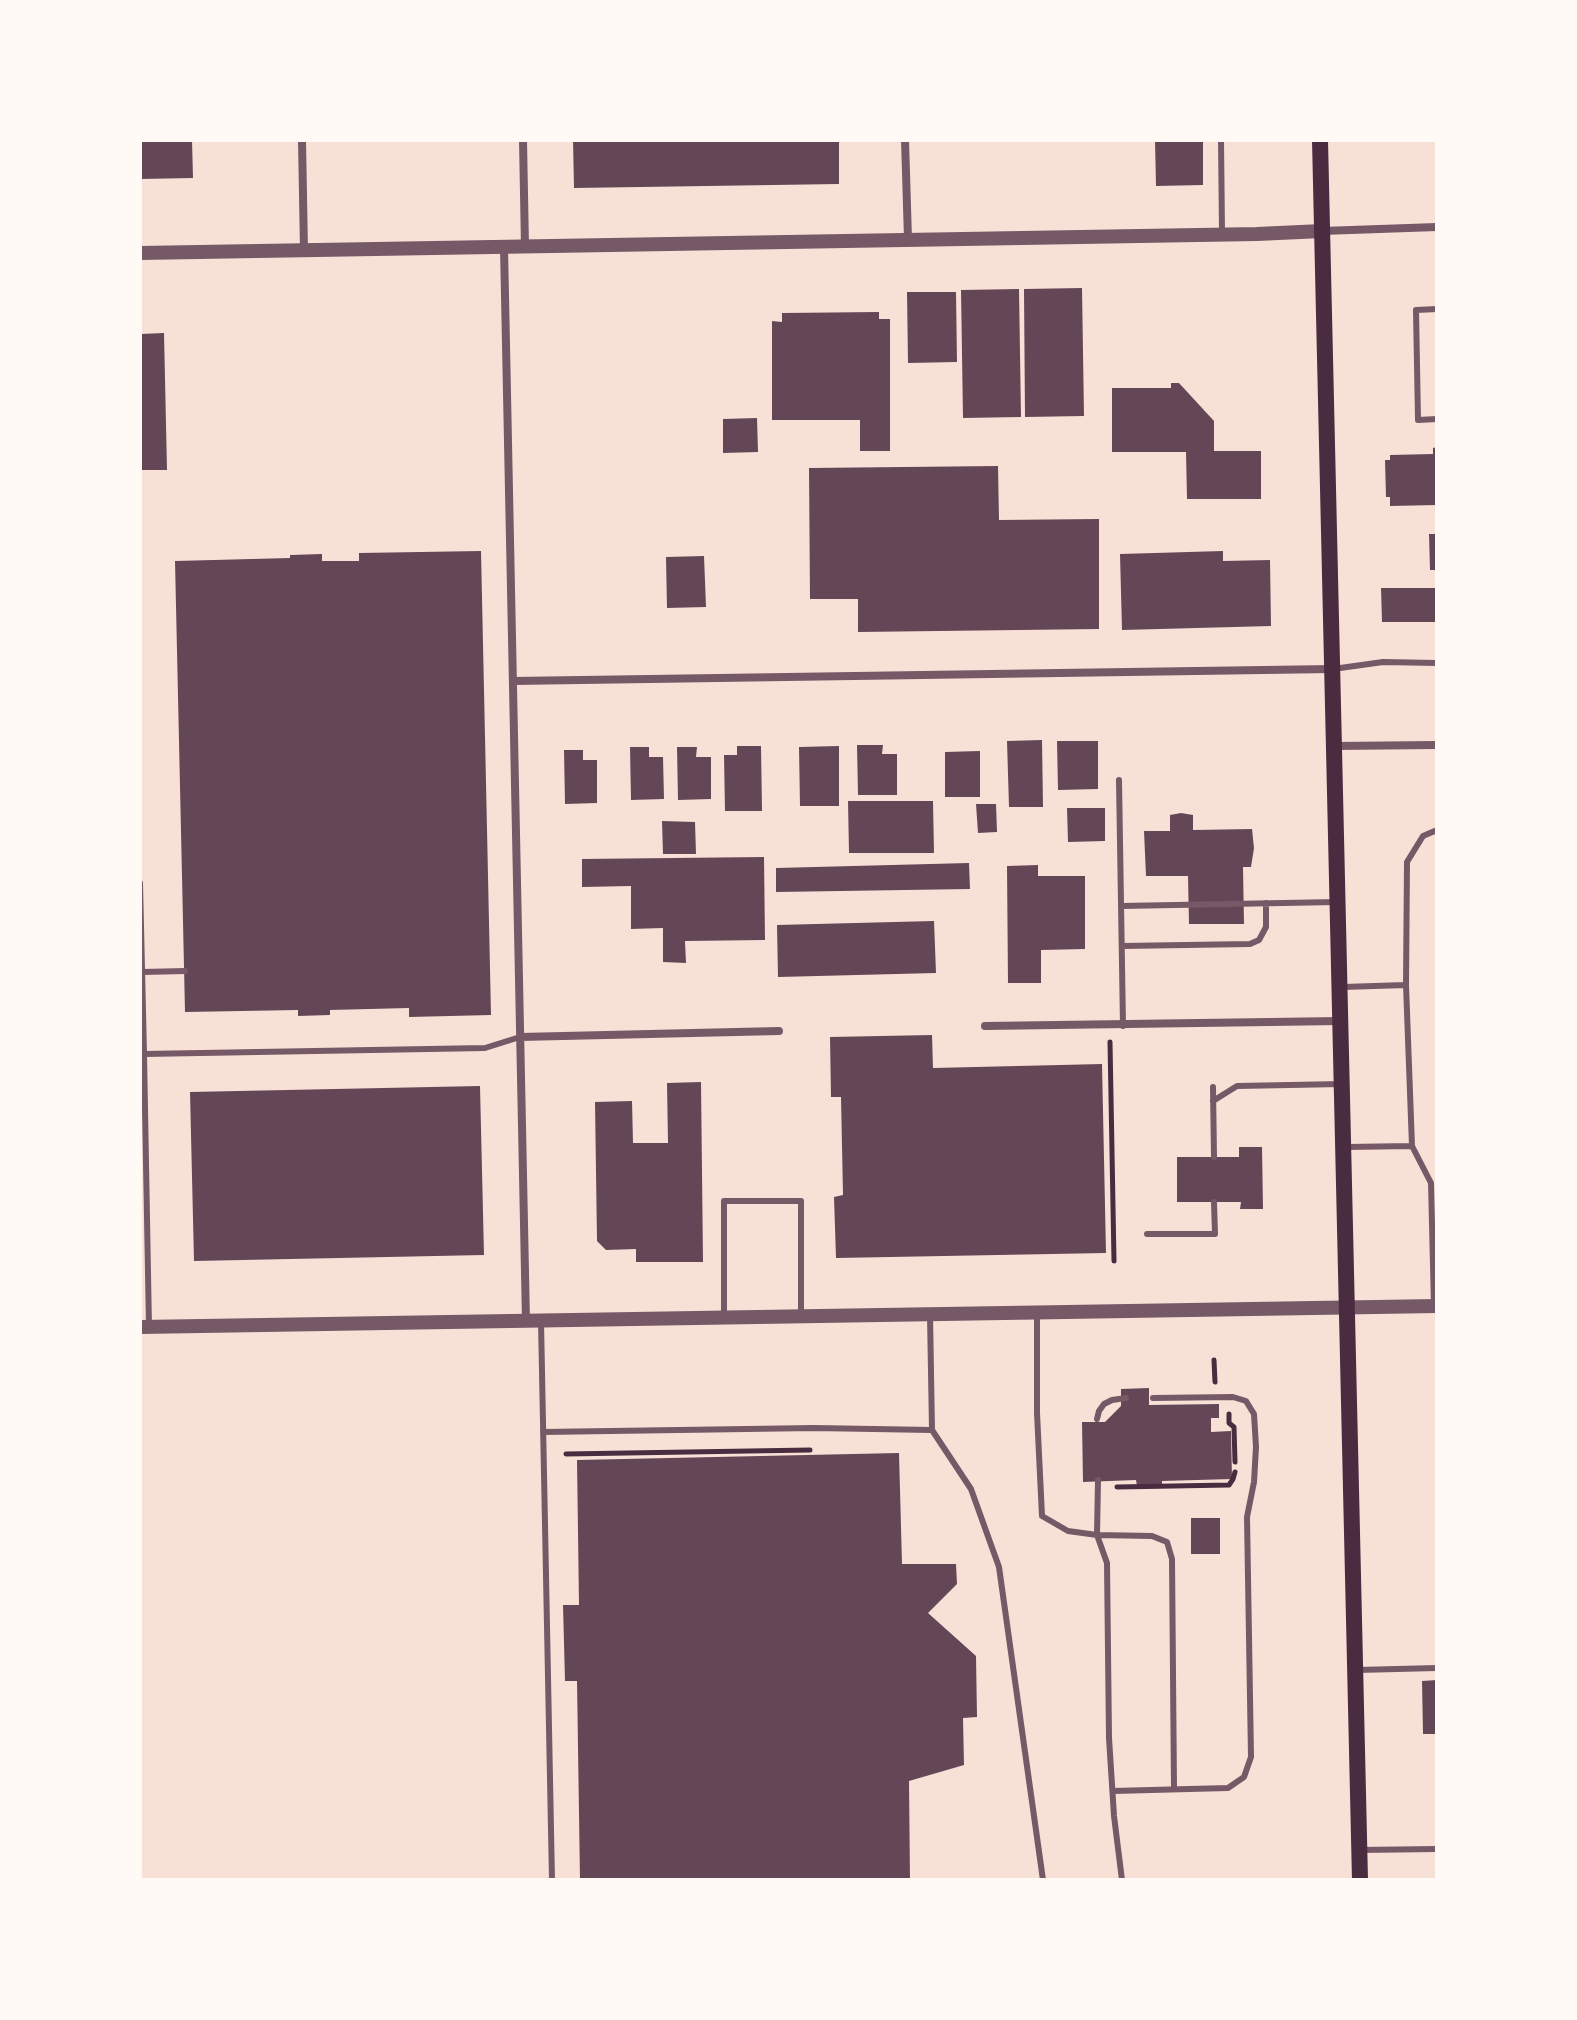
<!DOCTYPE html>
<style>
body{margin:0}
#map{position:relative;width:1577px;height:2020px;overflow:hidden;background:#f7e1d7;font-family:Jost,sans-serif}
canvas{display:block}
.frame{position:absolute;inset:0;border:142px solid #fffaf5;pointer-events:none}
</style>
<div id="map">
<canvas width="1577" height="2020"></canvas>
<div class="frame"></div>
</div>
<script>
const context = document.querySelector('canvas').getContext('2d');
context.lineJoin = 'round';
function fill(path, color) {
  context.fillStyle = color;
  context.fill(path, 'evenodd');
}
function toPath(rows) {
  const path = new Path2D();
  for (const r of rows) {
    path.moveTo(r[0], r[1]);
    for (let i = 2; i < r.length; i += 2) path.lineTo(r[i], r[i + 1]);
  }
  return path;
}
function strokePath(path, color, width, dash) {
  context.strokeStyle = color;
  context.lineWidth = width;
  context.lineCap = dash ? 'butt' : 'round';
  context.setLineDash(dash || []);
  context.stroke(path);
}
const building = toPath([
 [140,140,192,140,193,178,140,179],
 [573,140,839,140,839,184,574,188],
 [1155,140,1203,140,1203,185,1156,186],
 [1082,288,1084,416,1025,417,1024,289],
 [1019,289,1021,417,963,418,961,290],
 [907,292,956,292,957,362,908,363],
 [879,312,879,319,890,319,890,451,860,451,860,420,772,420,772,321,782,322,782,313],
 [164,333,167,470,140,470,140,334],
 [1171,383,1179,383,1214,421,1214,451,1261,451,1261,499,1187,499,1186,452,1112,452,1112,388,1171,388],
 [757,418,758,452,723,453,723,419],
 [1437,447,1437,505,1390,506,1390,497,1386,497,1385,460,1390,460,1390,455,1433,454,1433,448],
 [998,466,999,520,1099,519,1099,629,858,632,858,599,810,599,809,468],
 [1429,534,1437,534,1437,570,1430,570],
 [481,551,491,1015,409,1017,409,1008,330,1010,330,1015,298,1016,298,1010,185,1012,175,561,290,558,290,555,322,554,322,561,359,561,359,553],
 [1223,551,1223,561,1270,560,1271,626,1122,630,1120,554],
 [704,556,706,607,667,608,666,557],
 [1381,588,1437,588,1437,622,1382,622],
 [1042,740,1043,807,1009,807,1007,741],
 [1057,741,1098,741,1098,789,1058,790],
 [857,745,883,745,882,754,897,754,897,795,858,795],
 [737,746,761,746,762,811,725,811,724,755,737,755],
 [839,746,839,806,800,806,799,747],
 [630,747,649,747,649,757,663,757,664,799,631,800],
 [677,747,697,747,696,757,711,757,711,799,678,800],
 [564,750,583,750,583,760,597,760,597,803,565,804],
 [980,751,980,797,945,797,945,752],
 [848,801,933,801,934,853,849,853],
 [976,804,996,804,997,832,978,833],
 [1067,808,1105,808,1105,841,1068,842],
 [1181,813,1193,815,1193,830,1252,829,1254,848,1251,867,1243,867,1244,924,1189,924,1188,876,1146,876,1144,831,1170,831,1170,815],
 [662,821,695,822,696,854,663,854],
 [764,857,765,940,685,941,686,963,663,962,663,928,631,929,631,886,582,887,582,859],
 [969,863,970,889,776,892,776,868],
 [1038,865,1038,876,1085,876,1085,949,1041,950,1041,983,1008,983,1007,866],
 [934,921,936,973,778,977,777,925],
 [932,1035,933,1068,1102,1064,1106,1253,836,1258,834,1197,843,1195,841,1097,831,1097,830,1037],
 [701,1082,703,1262,636,1262,636,1249,606,1250,597,1241,595,1102,632,1101,633,1143,668,1143,667,1083],
 [480,1086,484,1255,194,1261,190,1092],
 [1239,1147,1262,1147,1263,1209,1240,1209,1241,1202,1177,1202,1177,1157,1239,1157],
 [1149,1388,1149,1405,1219,1404,1219,1418,1211,1418,1211,1432,1231,1431,1232,1479,1162,1481,1162,1485,1137,1486,1136,1480,1083,1482,1082,1422,1105,1422,1121,1406,1121,1389],
 [899,1453,902,1564,956,1564,957,1584,928,1613,976,1656,977,1717,963,1718,964,1765,909,1781,910,1880,580,1880,577,1681,565,1681,563,1605,579,1605,577,1460],
 [1191,1518,1220,1518,1220,1554,1191,1554],
 [1437,1680,1437,1734,1423,1734,1422,1681]
]);
const path = toPath([
 [1110,1042,1114,1261],
 [1214,1360,1215,1382],
 [1229,1414,1229,1423,1234,1427,1235,1462],
 [566,1454,810,1450],
 [1117,1487,1229,1485,1233,1479,1235,1472]
]);
const service = toPath([
 [1221,140,1222,232],
 [1437,309,1416,310,1418,420,1437,419],
 [1333,669,1383,662,1437,663],
 [1119,780,1123,1026],
 [140,883,144,1054],
 [1121,906,1337,902],
 [1122,946,1250,944,1259,940,1266,927,1266,903],
 [142,972,185,971],
 [1406,985,1407,862,1423,836,1437,830],
 [1343,987,1406,985,1412,1146,1431,1183,1434,1306],
 [1213,1087,1214,1157],
 [1213,1101,1237,1086,1342,1084],
 [1347,1147,1412,1146],
 [1147,1234,1215,1234,1214,1202],
 [930,1314,932,1430,971,1489,999,1567,1043,1880],
 [1037,1314,1037,1413,1042,1516,1068,1531,1097,1535,1107,1563,1109,1738,1114,1816,1122,1880],
 [724,1317,724,1201,801,1201,801,1316],
 [541,1321,552,1880],
 [149,1327,144,1054,485,1048,520,1037],
 [1097,1419,1099,1411,1104,1404,1112,1400,1126,1398],
 [543,1432,814,1428,932,1430],
 [1098,1480,1097,1535,1152,1536,1167,1542,1172,1559,1174,1788],
 [1357,1670,1437,1668],
 [1113,1791,1228,1788,1244,1777,1251,1757,1247,1517,1254,1482,1256,1447,1254,1414,1246,1401,1233,1397,1153,1398],
 [1359,1850,1437,1849]
]);
const minor = toPath([
 [302,140,304,251],
 [523,140,525,247],
 [905,140,908,239],
 [1322,231,1437,227],
 [504,247,526,1321],
 [513,681,1332,669],
 [1334,746,1437,745],
 [985,1026,1340,1021],
 [520,1037,779,1031]
]);
const tertiary = toPath([
 [140,253,1257,234,1322,231],
 [140,1327,1437,1306]
]);
const secondary = toPath([
 [1320,140,1360,1880]
]);
fill(building, '#644757');
strokePath(path, '#4a2c40', 5);
strokePath(service, '#755966', 6);
strokePath(minor, '#755966', 8);
strokePath(tertiary, '#755966', 14);
strokePath(secondary, '#4a2c40', 16);
</script>
